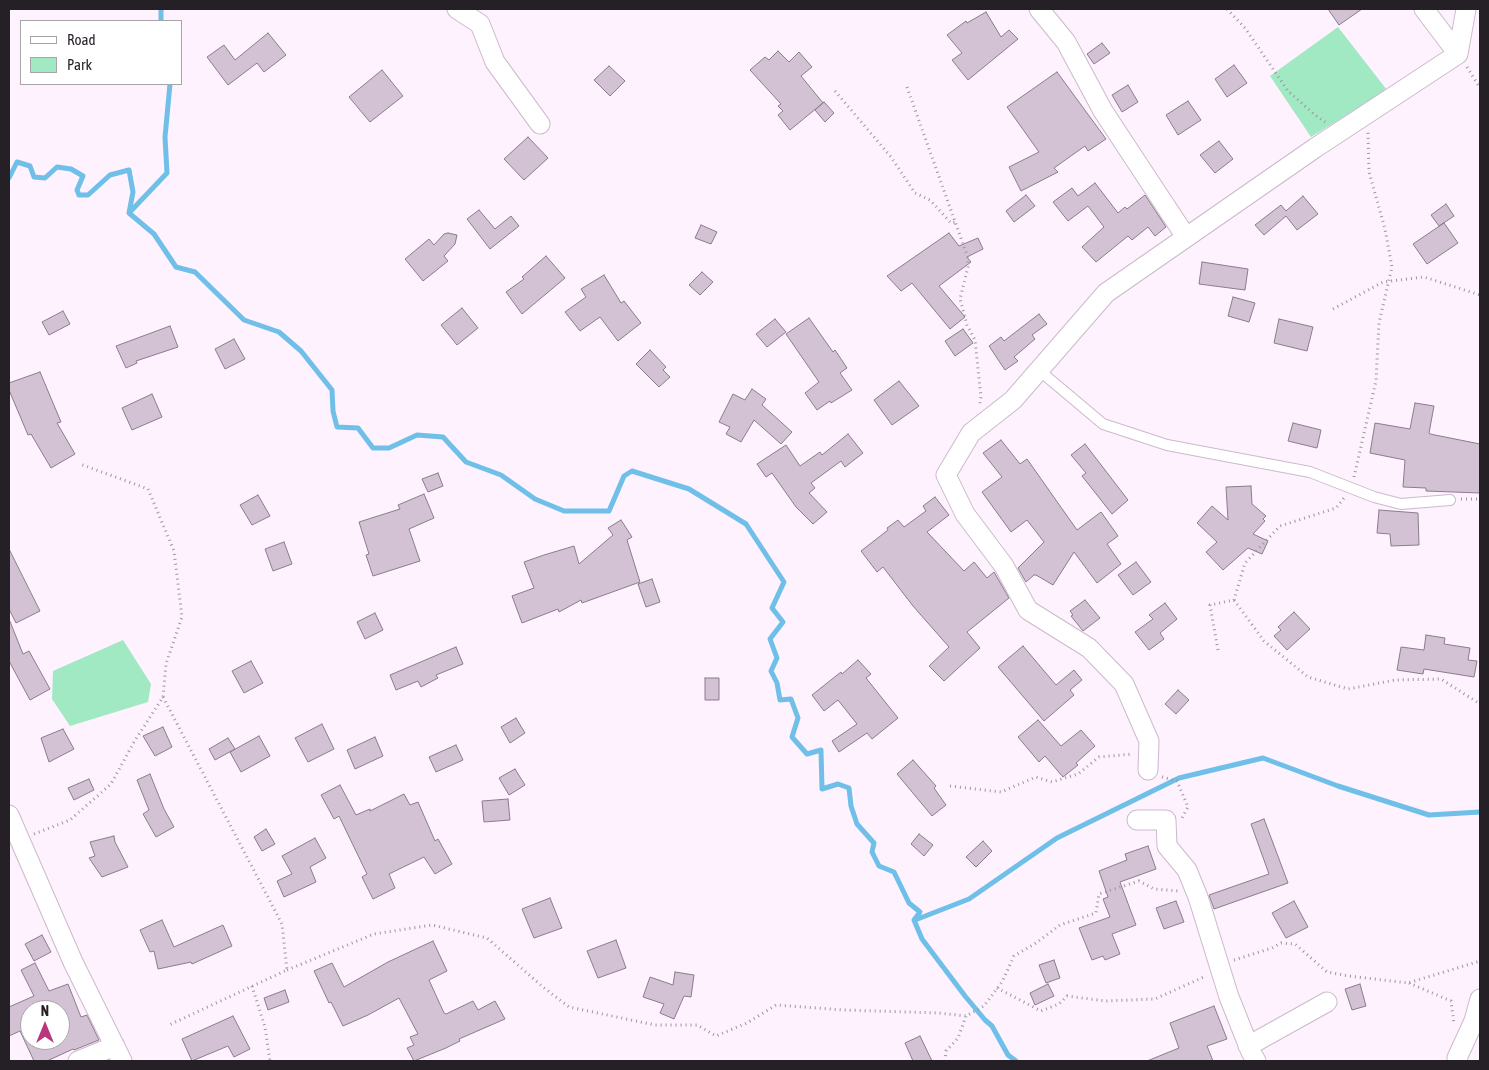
<!DOCTYPE html>
<style>
body{margin:0}
#map{position:relative;width:1489px;height:1070px;overflow:hidden;background:#fdf2fe;font-family:"Asap Condensed",sans-serif}
canvas{display:block}
.frame{position:absolute;inset:0;border:10px solid #251f26;pointer-events:none}
.legend{position:absolute;left:20px;top:20px;width:162px;height:65px;box-sizing:border-box;background:#fff;border:1px solid #a8a5a8;margin:0;padding:6px 9px;list-style:none;font-size:15px;color:#251f26}
.legend li{display:flex;align-items:center;gap:10px;height:25px}
.legend b{width:25px;border:1px solid #a8a5a8}
.north{position:absolute;left:20px;top:1000px;width:50px;height:50px;box-sizing:border-box;background:#fff;border:1px solid #a8a5a8;border-radius:50%;rotate:0deg;font-size:14px;font-weight:700;line-height:20px;text-align:center;color:#251f26}
.north::after{content:'';display:block;margin:auto;width:18px;height:22px;background:#b9367d;clip-path:polygon(50% 0,100% 100%,50% 72%,0 100%)}
</style>
<div id="map">
<canvas width="1489" height="1070"></canvas>
<div class="frame"></div>
<ul class="legend">
<li><b style="height:6px;background:#fff"></b>Road</li>
<li><b style="height:14px;background:#a0e9c3"></b>Park</li>
</ul>
<div class="north">N</div>
</div>
<script>
const context = document.querySelector('canvas').getContext('2d');
context.lineJoin = 'round';
function fill(path, color) {
  context.fillStyle = color;
  context.fill(path, 'evenodd');
}
function toPath(rows) {
  const path = new Path2D();
  for (const r of rows) {
    path.moveTo(r[0], r[1]);
    for (let i = 2; i < r.length; i += 2) path.lineTo(r[i], r[i + 1]);
  }
  return path;
}
function strokePath(path, color, width, dash) {
  context.strokeStyle = color;
  context.lineWidth = width;
  context.lineCap = dash ? 'butt' : 'round';
  context.setLineDash(dash || []);
  context.stroke(path);
}
const green = toPath([
 [1338,27,1387,90,1311,137,1270,76],
 [123,640,151,684,148,702,70,726,52,699,53,671]
]);
const stream = toPath([
 [161,9,161,21],
 [9,178,17,162,30,166,34,177,45,178,57,167,71,169,83,176,77,190,79,195,88,195,110,175,129,170,133,192,129,213,154,234,176,267,195,272,244,320,279,332,301,351,332,390,333,411,337,427,358,428,373,448,389,448,417,435,443,437,466,462,501,475,535,499,564,511,609,511,624,476,632,471,689,489,746,524,784,582,772,608,783,622,770,639,777,658,771,671,777,683,780,700,791,699,798,718,792,737,807,754,821,750,822,789,838,784,849,788,851,806,857,824,874,843,872,852,879,866,894,872,909,903,920,912,914,920,922,939,965,996,985,1020,992,1026,1008,1055,1016,1061],
 [129,213,167,173,165,137,170,84],
 [915,920,969,899,1057,838,1179,778,1263,758,1338,786,1429,815,1480,812]
]);
const building = toPath([
 [1328,9,1362,9,1339,25,1328,9],
 [986,12,1001,37,1009,30,1018,39,968,80,952,60,962,53,947,35,966,21,967,23,986,12],
 [268,33,286,55,264,72,257,63,228,85,207,57,224,45,235,60,268,33],
 [1102,43,1110,53,1094,64,1087,54,1102,43],
 [778,51,789,62,799,52,812,67,801,76,823,103,790,130,778,115,783,111,778,106,781,104,750,70,765,57,769,60,778,51],
 [1234,65,1247,83,1227,97,1215,79,1234,65],
 [609,66,625,81,610,96,594,80,609,66],
 [382,70,403,96,370,122,349,97,382,70],
 [1057,72,1106,139,1088,151,1085,146,1054,168,1058,172,1021,191,1009,167,1039,152,1007,107,1057,72],
 [1128,85,1138,102,1122,112,1112,95,1128,85],
 [1188,101,1201,120,1178,135,1166,115,1188,101],
 [824,102,834,113,825,122,815,110,824,102],
 [528,137,548,158,524,180,504,159,528,137],
 [1219,141,1233,159,1215,173,1200,155,1219,141],
 [1095,183,1118,213,1125,207,1127,209,1145,195,1166,227,1155,236,1148,227,1132,240,1128,236,1096,262,1082,247,1104,227,1088,206,1068,221,1053,202,1072,188,1078,196,1095,183],
 [1026,195,1035,206,1014,222,1006,211,1026,195],
 [1303,196,1318,214,1297,230,1286,216,1264,235,1255,225,1281,205,1286,211,1303,196],
 [1446,204,1454,216,1439,226,1431,215,1446,204],
 [479,210,495,229,511,216,519,226,490,249,467,219,479,210],
 [1444,223,1458,243,1427,264,1413,244,1444,223],
 [701,225,717,232,711,244,695,238,701,225],
 [448,233,457,235,455,244,444,256,448,261,423,281,405,259,429,239,434,245,444,234,448,233],
 [949,233,959,246,978,238,983,249,967,257,971,262,939,286,965,317,950,329,912,283,901,291,887,276,949,233],
 [546,256,565,278,522,314,506,292,524,279,522,277,546,256],
 [1202,262,1248,269,1245,290,1199,284,1202,262],
 [702,272,713,282,700,295,689,285,702,272],
 [604,275,621,303,624,301,641,323,618,341,600,317,580,331,565,312,586,297,581,289,604,275],
 [1233,297,1255,303,1249,322,1228,316,1233,297],
 [462,308,478,328,457,345,441,325,462,308],
 [63,311,70,324,49,335,42,322,63,311],
 [1039,314,1047,324,1032,335,1035,339,1014,357,1018,361,1005,370,989,346,1001,337,1004,341,1039,314],
 [809,318,833,352,835,350,847,368,840,373,852,390,831,403,830,401,817,410,805,393,819,382,786,334,809,318],
 [775,319,786,332,767,347,756,334,775,319],
 [1279,319,1313,327,1307,351,1274,343,1279,319],
 [170,326,178,347,136,361,137,363,126,368,116,346,170,326],
 [963,329,973,343,955,356,945,341,963,329],
 [234,339,245,359,225,369,215,349,234,339],
 [650,350,666,367,663,370,670,377,659,387,636,364,650,350],
 [40,372,61,422,57,423,75,454,51,468,31,434,28,435,9,390,9,383,40,372],
 [899,381,919,406,892,425,874,400,899,381],
 [752,389,766,399,762,405,792,432,781,444,754,420,741,442,726,434,730,427,719,422,733,394,745,400,752,389],
 [152,394,162,417,132,430,122,408,152,394],
 [1415,403,1434,406,1429,433,1430,434,1480,444,1480,493,1426,491,1426,488,1403,487,1405,460,1370,453,1375,423,1410,429,1415,403],
 [1293,423,1321,430,1317,448,1288,441,1293,423],
 [848,434,863,453,845,467,841,461,811,483,815,488,809,493,827,512,813,524,796,507,772,473,766,477,757,464,786,445,800,466,820,452,822,455,848,434],
 [1001,440,1020,464,1027,459,1077,530,1101,512,1118,536,1107,544,1121,564,1097,583,1074,552,1053,585,1036,575,1034,575,1026,582,1018,568,1044,542,1027,520,1011,532,982,492,1002,477,983,453,1001,440],
 [1085,444,1128,500,1112,514,1082,476,1086,473,1071,455,1085,444],
 [438,473,443,486,428,492,422,479,438,473],
 [1251,486,1252,504,1266,516,1263,519,1265,521,1253,534,1268,541,1262,554,1248,548,1223,570,1206,552,1217,542,1197,523,1212,506,1228,520,1226,487,1251,486],
 [424,494,434,518,409,529,420,561,373,576,366,555,369,554,359,522,400,509,398,505,424,494],
 [258,495,270,516,252,525,240,505,258,495],
 [935,497,949,515,927,532,964,571,974,562,987,578,994,572,1009,598,967,632,980,648,944,681,929,666,949,647,913,606,883,567,877,572,861,551,888,530,887,528,898,520,904,527,926,511,923,506,935,497],
 [1379,510,1418,513,1419,545,1391,546,1390,534,1377,533,1379,510],
 [621,520,632,537,627,540,640,582,582,603,581,600,559,612,558,609,522,623,512,596,534,588,524,562,544,555,574,546,579,564,613,535,608,528,621,520],
 [284,542,292,564,273,571,265,549,284,542],
 [9,549,40,611,16,623,9,609,9,549],
 [1136,562,1151,582,1133,595,1118,575,1136,562],
 [652,579,660,602,646,607,638,584,652,579],
 [1085,600,1100,618,1083,631,1071,616,1073,615,1070,611,1085,600],
 [1165,603,1177,619,1160,633,1164,639,1149,650,1135,632,1153,619,1149,615,1165,603],
 [1294,612,1310,629,1287,650,1274,636,1281,630,1278,627,1294,612],
 [375,613,383,630,365,639,357,622,375,613],
 [9,619,23,654,29,651,50,689,30,700,9,661,9,619],
 [1426,635,1445,638,1444,644,1470,648,1468,660,1477,661,1474,677,1424,669,1423,674,1397,670,1401,647,1424,650,1426,635],
 [1023,646,1056,685,1074,670,1082,680,1070,690,1074,695,1044,721,998,667,1023,646],
 [456,647,463,664,436,675,438,678,421,687,418,681,396,690,390,675,456,647],
 [858,660,871,674,866,678,898,718,872,739,867,733,839,752,832,741,857,724,838,700,824,711,812,695,841,672,842,674,858,660],
 [251,661,263,683,244,693,232,671,251,661],
 [705,678,719,678,719,700,705,700,705,678],
 [1178,690,1189,700,1176,714,1165,704,1178,690],
 [516,718,525,733,510,743,501,727,516,718],
 [1038,720,1061,746,1081,730,1095,746,1076,763,1078,765,1063,777,1045,756,1039,762,1018,737,1038,720],
 [322,724,334,749,308,762,295,738,322,724],
 [163,727,172,747,155,756,143,736,163,727],
 [63,729,74,749,49,762,41,738,63,729],
 [259,736,270,756,241,772,230,752,259,736],
 [375,737,383,756,355,769,347,750,375,737],
 [228,738,235,749,215,760,209,749,228,738],
 [456,745,463,760,436,772,429,757,456,745],
 [913,760,936,786,934,788,946,805,932,816,897,774,913,760],
 [515,769,525,785,509,795,499,778,515,769],
 [150,774,164,809,174,827,156,837,143,814,149,810,137,780,150,774],
 [89,779,94,790,74,800,68,788,89,779],
 [340,785,356,815,370,809,370,811,404,794,410,805,418,802,435,841,438,839,452,864,435,874,424,857,389,874,395,888,373,899,362,877,367,874,339,816,334,819,321,795,340,785],
 [508,799,510,820,484,822,482,801,508,799],
 [1264,819,1288,883,1214,909,1209,895,1269,874,1251,824,1264,819],
 [266,829,275,844,262,851,254,837,266,829],
 [919,834,933,845,924,856,911,844,919,834],
 [114,836,115,842,128,867,102,877,89,858,95,856,90,842,114,836],
 [315,838,326,858,310,867,316,882,284,897,277,881,292,874,282,856,315,838],
 [983,841,992,851,976,867,966,857,983,841],
 [1148,846,1156,869,1120,882,1136,925,1112,934,1120,954,1105,960,1103,956,1092,960,1079,928,1110,917,1103,899,1108,897,1099,871,1127,860,1125,854,1148,846],
 [550,898,562,928,534,938,522,909,550,898],
 [1176,901,1184,922,1164,929,1156,908,1176,901],
 [1294,901,1308,927,1286,938,1272,913,1294,901],
 [162,920,174,947,223,925,232,946,192,964,191,962,158,969,154,951,150,952,140,930,162,920],
 [42,935,51,952,34,961,25,944,42,935],
 [616,940,626,968,598,978,587,951,616,940],
 [433,941,447,971,429,980,444,1013,446,1014,473,1001,478,1010,495,1001,505,1019,459,1039,460,1041,446,1048,414,1061,407,1048,414,1045,410,1037,418,1034,399,998,368,1015,343,1026,331,1002,329,1003,314,971,332,963,344,987,388,962,433,941],
 [1054,960,1060,978,1046,983,1039,965,1054,960],
 [35,963,49,991,68,984,81,1017,87,1015,99,1040,74,1050,73,1049,47,1061,34,1061,20,1031,9,1036,9,1007,34,996,21,970,35,963],
 [30,1010,60,1010,60,1040,30,1040,30,1010],
 [675,972,694,975,691,997,684,996,674,1019,660,1013,664,1004,643,997,650,977,673,985,675,972],
 [1048,984,1054,996,1035,1005,1030,993,1048,984],
 [1360,984,1366,1006,1352,1010,1345,989,1360,984],
 [285,990,289,1002,268,1010,264,998,285,990],
 [1214,1006,1227,1039,1207,1046,1213,1061,1147,1061,1179,1048,1170,1023,1214,1006],
 [233,1016,250,1049,234,1057,228,1046,192,1061,182,1039,233,1016],
 [920,1036,932,1061,913,1061,905,1043,920,1036]
]);
const path = toPath([
 [1227,9,1245,28,1288,91,1315,115,1325,122],
 [1467,67,1480,88],
 [907,87,968,258,968,267,960,299,967,325,975,340,981,397,980,404],
 [835,91,891,157,915,193,930,200,951,223,956,222],
 [1333,309,1383,282,1424,277,1480,295],
 [1354,477,1376,381,1379,323,1392,267,1385,229,1369,172,1368,132],
 [1461,499,1480,499],
 [1234,600,1264,641,1308,677,1348,689,1395,680,1441,679,1480,704],
 [1218,650,1210,605,1234,600,1245,563,1280,526,1336,508,1344,498],
 [163,697,282,924,287,970,169,1025],
 [1162,777,1177,781,1188,807,1182,818],
 [950,786,1001,792,1036,777,1052,782,1078,774,1099,757,1133,754],
 [34,834,70,820,111,784,134,742,163,697,166,664,182,617,174,551,148,489,80,464],
 [1234,960,1272,948,1281,943,1295,944,1327,972,1349,976,1408,983,1480,961],
 [287,970,374,934,432,925,487,938,543,987,569,1007,655,1025,697,1025,716,1036,747,1023,776,1005,844,1010,939,1013,966,1016,984,1006,1002,982,1014,956,1036,943,1060,925,1096,913,1099,894,1139,881,1154,889,1178,891],
 [1409,983,1451,1001,1454,1024],
 [252,986,265,1027,270,1061],
 [997,988,1041,1011,1059,1004,1067,996,1106,1001,1155,999,1206,976],
 [945,1061,946,1051,958,1038,966,1016]
]);
const service = toPath([
 [1040,371,1103,424,1167,445,1310,472,1374,497,1401,504,1450,500]
]);
const minor = toPath([
 [457,9,480,24,495,62,540,124],
 [1039,9,1066,42,1103,111,1186,237],
 [1424,9,1458,54],
 [1148,770,1149,741,1124,684,1089,648,1028,610,1004,566,965,514,946,475,971,433,1013,400,1106,293,1315,148,1458,54,1466,9],
 [9,815,73,962,122,1061],
 [1137,820,1166,820,1167,846,1187,870,1198,897,1229,997,1251,1052,1256,1061],
 [1248,1046,1327,1002],
 [78,1061,115,1046],
 [1458,1061,1457,1058,1474,1021,1480,999]
]);
fill(green, '#a0e9c3');
strokePath(stream, '#6fbfe8', 5);
fill(building, '#d3c1d4');
strokePath(building, '#8c7b8d', 1);
strokePath(service, '#cbbacc', 12);
strokePath(minor, '#cbbacc', 21);
strokePath(path, '#9e959f', 3, [1, 4]);
strokePath(service, '#fff', 10);
strokePath(minor, '#fff', 19);
</script>
